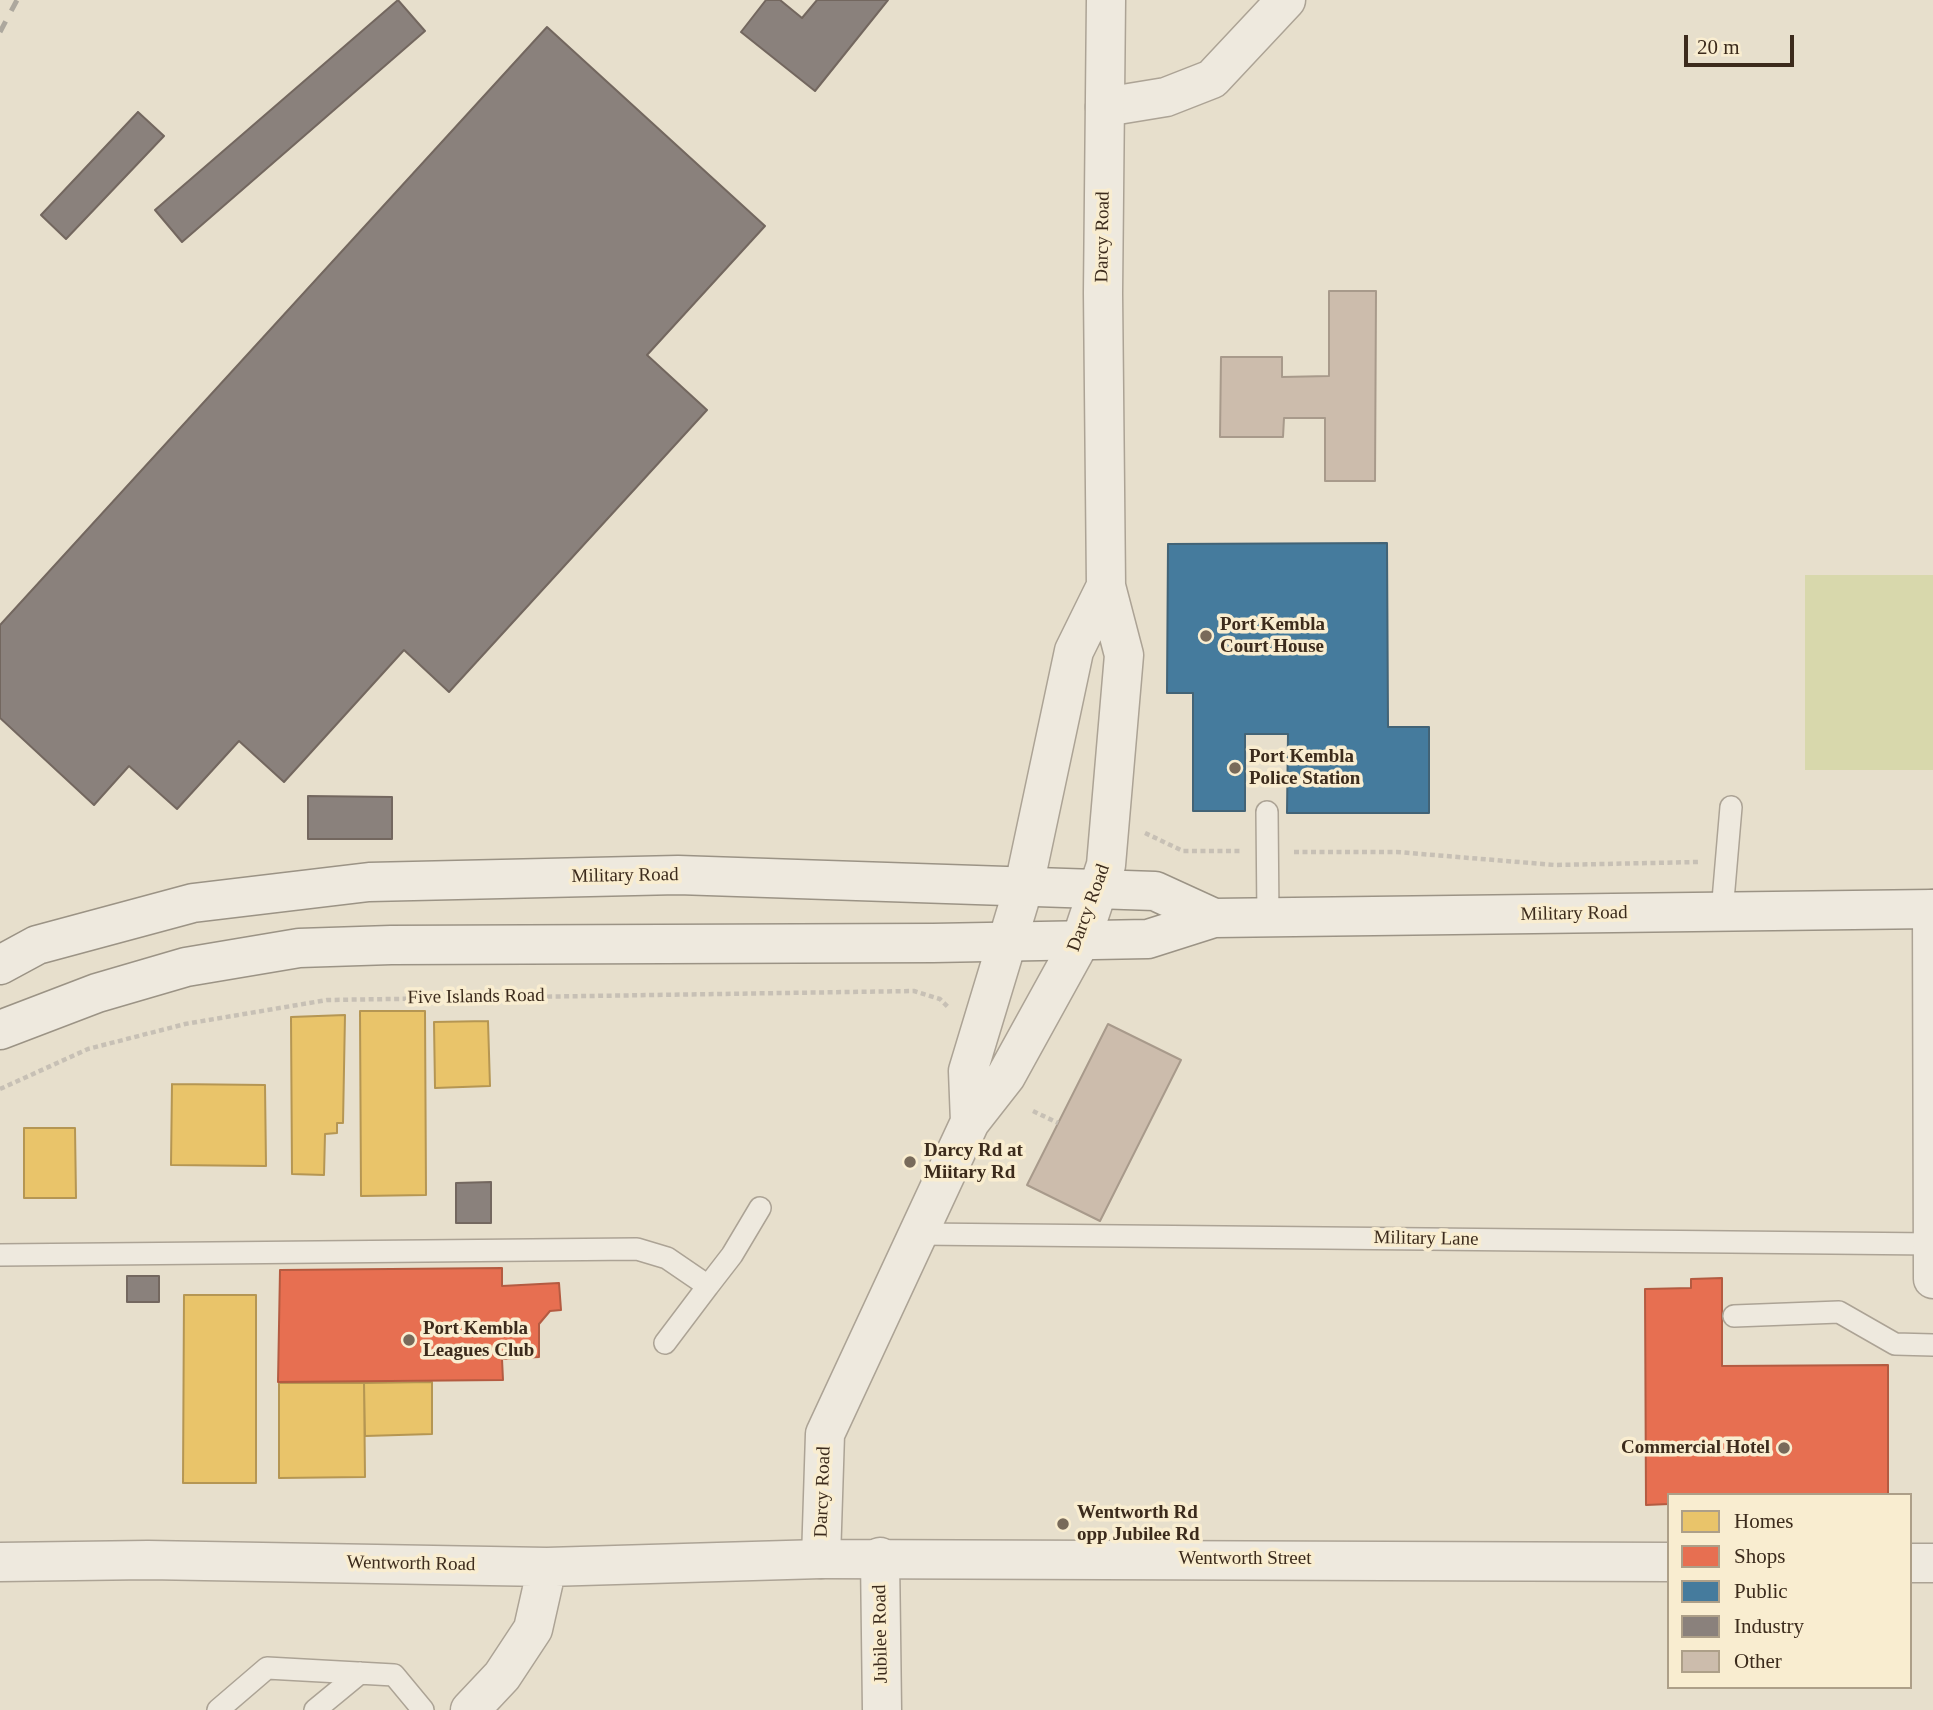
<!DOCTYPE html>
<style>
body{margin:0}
#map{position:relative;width:1933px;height:1710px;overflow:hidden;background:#e7dfcc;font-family:Georgia,serif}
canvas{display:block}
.legend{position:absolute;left:1667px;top:1493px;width:245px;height:196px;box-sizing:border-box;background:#f9edd0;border:2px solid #ad9f88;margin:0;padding:9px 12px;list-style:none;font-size:21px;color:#3c2b1c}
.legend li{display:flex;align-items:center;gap:14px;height:35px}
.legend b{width:35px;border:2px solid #ad9f88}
.scale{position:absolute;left:1684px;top:35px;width:110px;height:32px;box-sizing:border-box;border:4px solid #3c2b1c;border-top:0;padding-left:9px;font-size:21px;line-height:24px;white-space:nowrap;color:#3c2b1c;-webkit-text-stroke:5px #f9edd0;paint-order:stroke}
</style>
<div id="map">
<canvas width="1933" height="1710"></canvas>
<ul class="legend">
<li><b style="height:19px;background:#e9c46a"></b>Homes</li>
<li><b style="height:19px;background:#e76f51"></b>Shops</li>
<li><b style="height:19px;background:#457b9d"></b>Public</li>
<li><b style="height:19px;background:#8a817c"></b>Industry</li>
<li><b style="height:19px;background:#ccbcac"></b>Other</li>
</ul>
<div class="scale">20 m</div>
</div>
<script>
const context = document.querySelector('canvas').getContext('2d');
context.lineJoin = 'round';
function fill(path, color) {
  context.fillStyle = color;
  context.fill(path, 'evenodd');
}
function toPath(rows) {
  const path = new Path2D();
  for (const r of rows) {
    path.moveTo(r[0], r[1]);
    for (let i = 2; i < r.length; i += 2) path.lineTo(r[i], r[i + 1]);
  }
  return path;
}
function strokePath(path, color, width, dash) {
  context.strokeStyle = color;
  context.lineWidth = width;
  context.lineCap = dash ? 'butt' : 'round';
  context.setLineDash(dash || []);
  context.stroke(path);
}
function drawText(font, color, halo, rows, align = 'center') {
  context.font = font + ' Georgia,serif';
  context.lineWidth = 7;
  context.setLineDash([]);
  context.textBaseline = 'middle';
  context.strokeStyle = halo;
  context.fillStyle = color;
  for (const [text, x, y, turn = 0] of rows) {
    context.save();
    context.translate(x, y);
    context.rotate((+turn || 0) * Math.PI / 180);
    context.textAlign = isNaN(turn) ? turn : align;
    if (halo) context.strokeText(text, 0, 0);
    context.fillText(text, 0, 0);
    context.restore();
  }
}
const green = toPath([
 [1805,575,1933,575,1933,770,1805,770]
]);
const homes = toPath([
 [360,1011,425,1011,426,1195,361,1196,360,1011],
 [345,1015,343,1123,337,1123,337,1133,325,1134,324,1175,292,1174,291,1017,345,1015],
 [488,1021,490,1086,435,1088,434,1022,488,1021],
 [172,1084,265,1085,266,1166,171,1165,172,1084],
 [24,1128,75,1128,76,1198,24,1198,24,1128],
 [184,1295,256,1295,256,1483,183,1483,184,1295],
 [432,1382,432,1434,365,1436,364,1383,432,1382],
 [279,1383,364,1383,365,1477,279,1478,279,1383]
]);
const shops = toPath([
 [502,1268,502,1286,559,1283,561,1310,550,1311,539,1324,539,1357,502,1359,503,1380,278,1382,280,1270,502,1268],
 [1722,1278,1722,1366,1888,1365,1888,1495,1669,1495,1669,1504,1646,1505,1645,1289,1691,1288,1691,1279,1722,1278]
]);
const public = toPath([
 [1387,543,1388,727,1429,727,1429,813,1287,813,1288,734,1245,734,1245,811,1193,811,1193,693,1167,693,1168,544,1387,543]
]);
const industry = toPath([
 [398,0,425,31,182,242,155,210,398,0],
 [766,0,780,0,802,18,817,0,888,0,815,91,741,32,766,0],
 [547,27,765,226,647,355,707,410,449,692,404,650,284,782,239,741,177,809,129,766,94,805,0,718,0,625,547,27],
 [138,112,164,136,66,239,41,215,138,112],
 [308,796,392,797,392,839,308,839,308,796],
 [491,1182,491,1223,456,1223,456,1183,491,1182],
 [127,1276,159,1276,159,1302,127,1302,127,1276]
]);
const building = toPath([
 [1329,291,1376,291,1375,481,1325,481,1325,418,1284,418,1283,437,1220,437,1221,357,1282,357,1282,377,1329,376,1329,291],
 [1108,1024,1181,1060,1100,1221,1027,1185,1108,1024]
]);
const path = toPath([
 [1145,833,1183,851,1240,851],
 [1294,852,1397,852,1555,865,1698,862],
 [0,1089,88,1049,185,1024,327,1000,914,991,940,999,949,1008],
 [1033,1111,1058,1123]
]);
const service = toPath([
 [1267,812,1268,918],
 [1722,912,1731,807],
 [919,1234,1933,1244],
 [0,1255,637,1249,667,1258,708,1286,665,1343],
 [708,1286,732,1255,760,1208],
 [1734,1316,1839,1312,1895,1344,1933,1345],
 [218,1710,267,1668,394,1675,423,1710],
 [315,1710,360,1673]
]);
const minor = toPath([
 [1105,107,1166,97,1212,79,1286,0],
 [1932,909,1933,1279],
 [880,1557,882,1710],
 [0,1562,148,1560,547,1567,821,1559],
 [470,1710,502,1676,533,1629,547,1567]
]);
const tertiary = toPath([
 [1106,0,1103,293,1106,586,1124,655,1106,865,1081,940,1006,1076,970,1122,825,1434,821,1559,1669,1562],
 [970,1122,968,1071,1024,886,1074,651,1106,586],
 [1910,1563,1933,1563]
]);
const secondary = toPath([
 [0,965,37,945,193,903,369,882,678,875,1155,891,1214,918],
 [0,1030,97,993,186,967,299,948,391,945,933,943,1148,939,1214,918,1933,909]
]);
const rail = toPath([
 [0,32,17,0]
]);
const markers = [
 [1206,636,7,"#786a5a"],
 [1235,768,7,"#786a5a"],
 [910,1162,7,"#786a5a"],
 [409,1340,7,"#786a5a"],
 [1784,1448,7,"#786a5a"],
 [1063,1524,7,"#786a5a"]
];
const streetNames = [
 ["Darcy Road",1103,237,-89],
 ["Military Road",625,876,-1],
 ["Darcy Road",1089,908,-70],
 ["Military Road",1574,914,-1],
 ["Five Islands Road",476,997,-1],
 ["Military Lane",1426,1239,1],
 ["Darcy Road",823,1492,-88],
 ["Wentworth Street",1245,1559],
 ["Wentworth Road",411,1564,1],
 ["Jubilee Road",881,1634,-91]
];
const poiNames = [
 ["Port Kembla",1220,625],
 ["Court House",1220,647],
 ["Port Kembla",1249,757],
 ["Police Station",1249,779],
 ["Darcy Rd at",924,1151],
 ["Miitary Rd",924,1173],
 ["Port Kembla",423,1329],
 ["Leagues Club",423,1351],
 ["Commercial Hotel",1770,1448,"right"],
 ["Wentworth Rd",1077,1513],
 ["opp Jubilee Rd",1077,1535]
];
fill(green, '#d8d8ac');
fill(homes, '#e9c46a');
strokePath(homes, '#b59653', 2);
fill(shops, '#e76f51');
strokePath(shops, '#b45b41', 2);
fill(public, '#457b9d');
strokePath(public, '#426376', 2);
fill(industry, '#8a817c');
strokePath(industry, '#73675f', 2);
fill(building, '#ccbcac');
strokePath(building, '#a89a8b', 2);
strokePath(service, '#aca395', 24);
strokePath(minor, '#aca395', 41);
strokePath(tertiary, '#aca395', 41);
strokePath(secondary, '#9b9385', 41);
strokePath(path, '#c7c0b5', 4.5, [5, 3.5]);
strokePath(service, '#eee9de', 21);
strokePath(minor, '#eee9de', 38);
strokePath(tertiary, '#eee9de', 38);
strokePath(secondary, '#eee9de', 38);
strokePath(rail, '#ada89e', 5, [12, 12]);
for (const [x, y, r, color] of markers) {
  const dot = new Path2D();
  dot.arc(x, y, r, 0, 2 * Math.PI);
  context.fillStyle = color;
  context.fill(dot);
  strokePath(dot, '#f9edd0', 2.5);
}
drawText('19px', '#3c2b1c', '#f9edd0', streetNames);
drawText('bold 19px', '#3c2b1c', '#f9edd0', poiNames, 'left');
</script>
